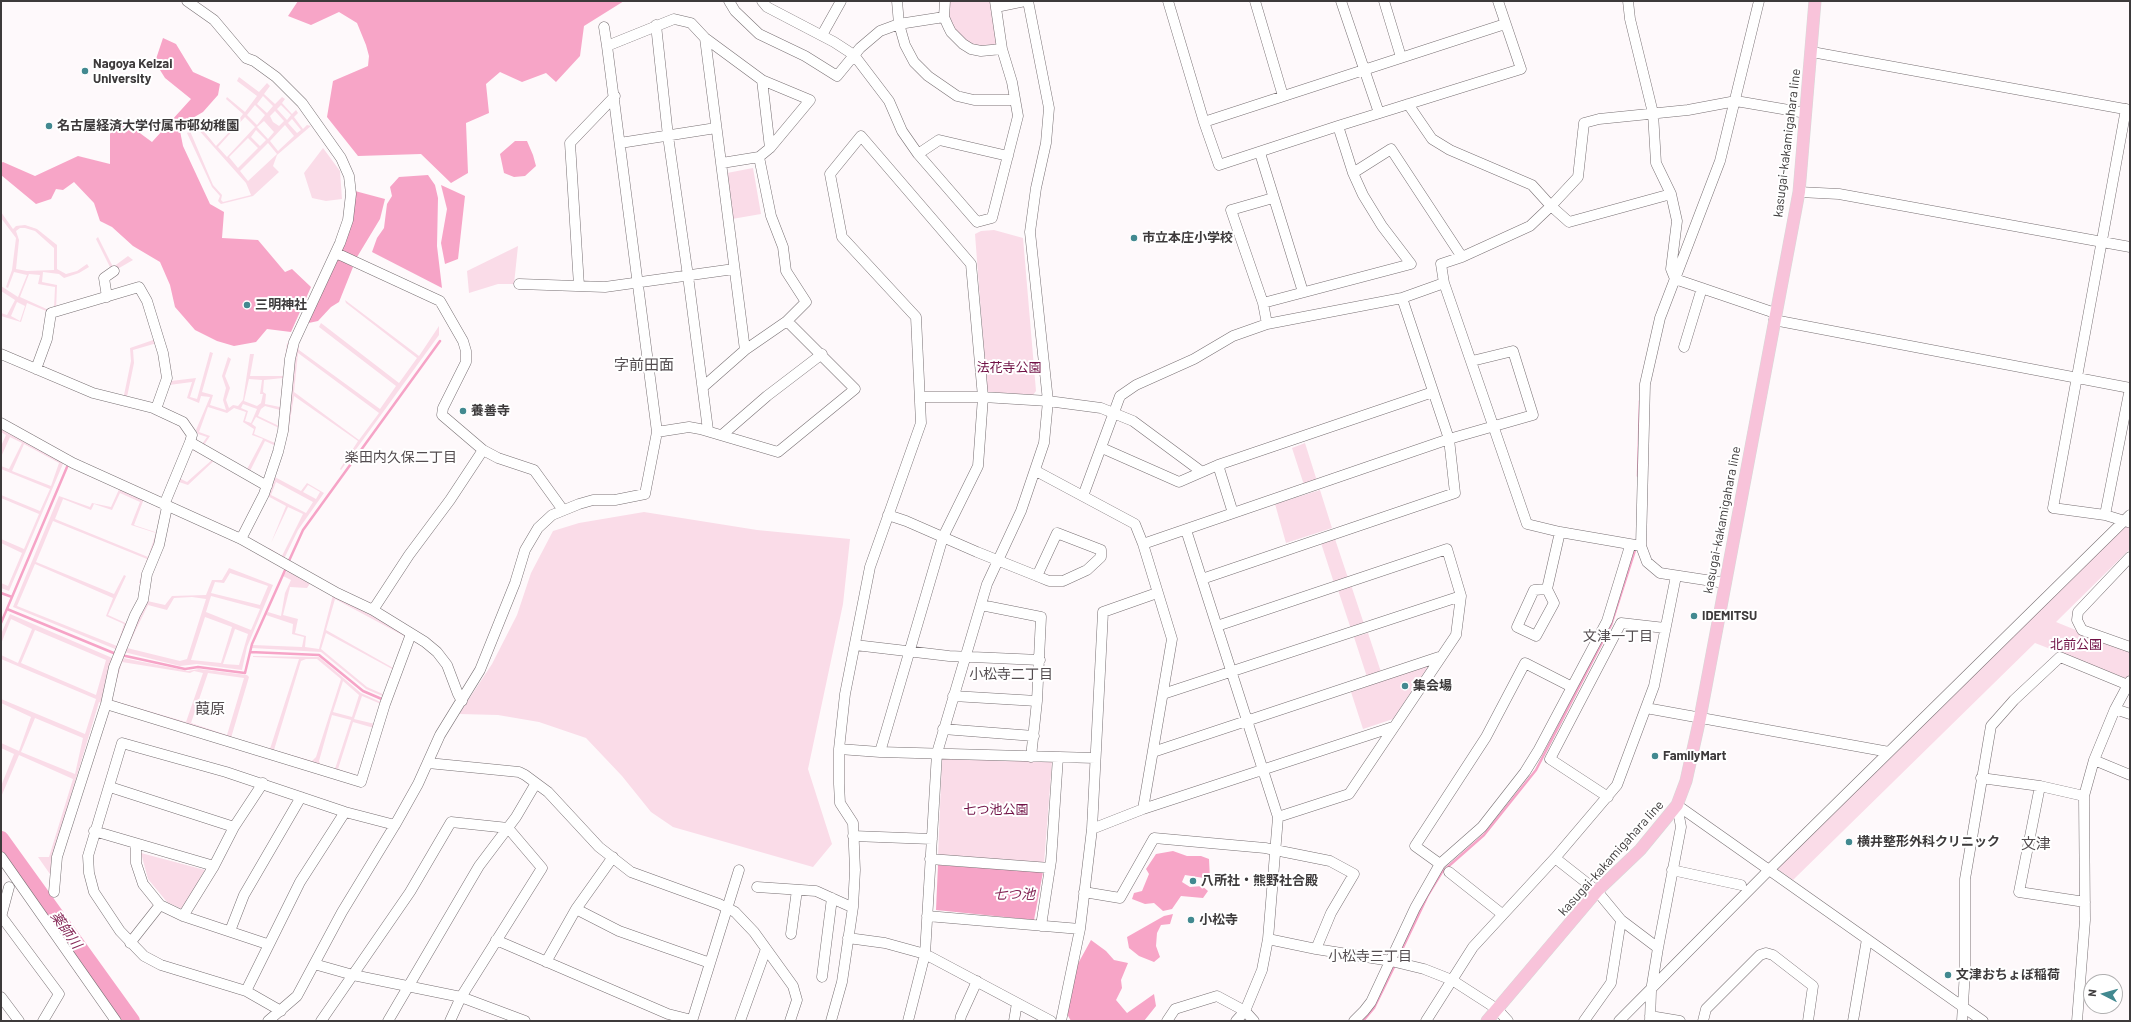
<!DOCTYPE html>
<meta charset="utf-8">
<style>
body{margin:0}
#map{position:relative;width:2131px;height:1022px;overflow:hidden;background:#fef9fb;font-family:Barlow,sans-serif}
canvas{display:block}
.frame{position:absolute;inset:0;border:2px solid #3d3a3b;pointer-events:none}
.north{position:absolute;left:2083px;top:974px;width:40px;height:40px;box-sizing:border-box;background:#fff;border:1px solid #b1b0b1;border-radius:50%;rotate:276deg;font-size:11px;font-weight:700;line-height:16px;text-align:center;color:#3d3a3b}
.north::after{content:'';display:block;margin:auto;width:14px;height:18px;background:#428990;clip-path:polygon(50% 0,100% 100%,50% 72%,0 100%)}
</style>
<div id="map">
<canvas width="2131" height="1022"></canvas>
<div class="frame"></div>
<div class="north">N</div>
</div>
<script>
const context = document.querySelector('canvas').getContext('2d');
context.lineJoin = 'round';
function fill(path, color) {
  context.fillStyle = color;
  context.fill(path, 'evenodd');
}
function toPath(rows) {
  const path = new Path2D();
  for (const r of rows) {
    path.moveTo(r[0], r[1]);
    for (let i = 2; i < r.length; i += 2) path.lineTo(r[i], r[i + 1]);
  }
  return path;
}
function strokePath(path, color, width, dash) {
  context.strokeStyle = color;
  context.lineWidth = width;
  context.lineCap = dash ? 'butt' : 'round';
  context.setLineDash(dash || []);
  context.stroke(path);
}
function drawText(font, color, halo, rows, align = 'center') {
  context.font = font + ' Barlow,"Noto Sans JP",sans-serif';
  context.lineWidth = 4;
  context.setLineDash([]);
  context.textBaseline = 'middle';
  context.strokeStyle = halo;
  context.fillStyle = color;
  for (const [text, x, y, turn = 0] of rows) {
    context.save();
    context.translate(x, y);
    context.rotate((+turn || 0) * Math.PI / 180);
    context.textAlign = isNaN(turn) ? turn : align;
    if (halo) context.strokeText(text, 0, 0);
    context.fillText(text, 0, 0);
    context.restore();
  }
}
const green = toPath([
 [947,1,992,1,999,48,981,49,958,37,948,16],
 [239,77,259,92,267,83,270,86,264,94,275,104,282,97,285,99,282,103,292,114,296,110,298,113,294,117,303,129,307,125,311,126,277,155,273,166,279,172,253,196,221,204,218,201,220,196,212,187,187,133,190,131,213,185,222,195,221,200,223,202,251,195,246,183,196,127,202,129,216,146,231,130,243,114,226,99,227,97,245,112,257,96,237,81],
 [263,96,273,106,267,113,257,104],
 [255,105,265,115,257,125,247,115],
 [281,105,291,115,287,120,277,109],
 [275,111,284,121,279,126,273,122,270,116],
 [245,117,255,127,227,157,218,147],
 [292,119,301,130,297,133,288,123],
 [264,121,274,132,268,139,257,127],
 [285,125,294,136,278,151,270,141],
 [256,130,266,140,260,146,251,137],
 [248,138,258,148,238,168,229,157],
 [268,143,277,154,248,181,240,171],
 [323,148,340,171,342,199,326,201,312,198,304,173],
 [753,168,761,214,732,219,727,173],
 [1,212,13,229,16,226,25,225,37,229,57,245,57,269,66,274,77,271,87,264,89,267,79,273,64,278,59,274,43,272,42,282,57,285,56,311,51,313,27,303,21,322,1,316,1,313,7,315,15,300,1,291,1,286,18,297,27,275,14,272,8,288,6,287,12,270,16,238,1,218],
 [20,228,25,228,35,231,54,248,54,270,27,271,16,269,19,240,16,231],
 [29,274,40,275,38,284,55,287,54,309,51,311,20,297],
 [17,302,25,306,20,321,11,316],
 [994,230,1023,238,1036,391,1033,395,987,392,975,234,981,231],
 [98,237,113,267,128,256,133,260,114,271,111,269,96,239],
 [518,246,514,284,498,284,469,293,467,271],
 [336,253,355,263,353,267,338,257,298,341,299,350,380,409,396,386,319,327,321,323,399,383,417,358,346,303,345,300,419,356,439,326,439,335,341,470,340,469,358,441,294,396,288,433,284,432,271,475,301,491,307,483,324,493,298,530,283,561,267,553,269,548,282,556,303,514,288,507,271,543,286,506,264,494,267,486,245,473,263,439,252,435,254,429,243,422,246,412,234,408,227,413,208,407,199,432,210,436,202,448,218,457,188,485,173,480,190,442,183,422,123,400,131,361,130,348,159,338,160,329,170,362,171,381,196,378,190,397,197,399,210,352,213,353,202,392,213,395,210,405,226,410,223,400,226,388,222,376,228,357,231,359,225,376,230,388,226,400,229,408,233,405,238,406,243,400,250,354,254,354,250,376,283,376,287,343,293,343],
 [157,343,163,377,154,405,127,397,134,363,133,350],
 [298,353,379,413,359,440,294,392],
 [283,378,280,407,265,404,266,394,263,392,264,380],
 [249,379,262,380,260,394,263,394,261,403,257,406,244,401],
 [192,382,187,398,199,403,201,396,210,397,196,430,198,434,207,437,202,444,194,439,194,431,189,422,161,407,169,385],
 [243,404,257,409,251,423,245,421,248,411,241,408],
 [265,406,280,410,279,426,258,416,261,409],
 [256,417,279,428,275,443,254,434,256,427,252,424],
 [265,441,276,446,265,479,263,480,250,471],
 [192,450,213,459,187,482,179,478],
 [276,482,313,502,306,513,271,495],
 [308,485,320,492,316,499,303,492],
 [1,423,65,459,9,591,1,588,1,583,8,586,22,553,1,543,1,539,24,549,39,514,1,498,1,495,40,511,50,489,1,469,1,466,9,469,22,443,10,437,1,457,1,446,6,435,1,432],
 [24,444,59,463,51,486,12,471],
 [1305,443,1317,481,1304,485,1292,448],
 [121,485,145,496,134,525,161,534,145,585,139,583,147,559,53,521,36,562,114,594,124,575,126,576,108,615,130,625,143,600,165,605,172,596,206,595,212,580,222,580,229,568,273,585,247,647,242,670,197,664,180,666,120,651,13,607,59,496,90,507,92,503,111,507],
 [120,493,140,502,131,525,156,533,148,557,55,519,63,499,91,510,94,504,112,510],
 [35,564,113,598,106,616,124,624,117,646,17,606],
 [230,573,268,586,260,605,211,593,215,582,224,583],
 [211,596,260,609,251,630,206,612],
 [192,597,206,599,187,659,180,661,127,648,148,605,167,610,174,598],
 [205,617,232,627,221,663,191,660],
 [235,629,248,634,239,665,223,664],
 [1320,490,1332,528,1286,543,1275,504],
 [644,512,757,530,850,539,843,604,808,769,832,844,813,867,673,827,651,812,622,776,586,738,539,722,498,715,459,714,492,664,517,615,531,573,553,531,579,523],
 [2130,513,2130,549,2056,622,2130,652,2130,680,2035,643,2037,641,1793,880,1770,864],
 [1335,539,1348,578,1334,583,1321,543],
 [291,565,313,579,307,588,290,587,283,615,298,619,295,633,306,636,305,647,319,649,334,591,407,633,387,698,366,689,321,652,252,648,253,645,302,647,304,637,292,634,293,624,266,615,268,612,281,616,285,593,291,580,283,576],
 [335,599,406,637,395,669,326,630],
 [326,633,394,670,385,695,367,687,321,649],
 [1351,585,1364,624,1351,629,1338,590],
 [10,614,117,660,118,657,188,671,199,669,247,675,249,677,231,738,270,749,299,659,253,657,253,656,319,657,361,693,385,704,361,782,99,702,63,822,52,877,38,857,49,857,73,779,19,755,1,797,1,786,14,754,1,748,1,743,19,751,31,717,1,703,1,699,85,734,96,699,1,659,1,655,18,663,32,629,11,619,1,644,1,634],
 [35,630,106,660,96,695,21,663],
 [306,659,317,659,341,679,316,757,312,761,274,750,301,661],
 [122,662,190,673,194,671,203,673,186,722,111,700],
 [208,673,244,678,227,735,191,723],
 [343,681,359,695,352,717,333,712],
 [362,696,381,704,375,724,354,719],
 [332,715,351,720,335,769,320,764,319,761],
 [35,718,83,738,75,774,21,752],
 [353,722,374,728,359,776,338,769],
 [1368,633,1381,672,1367,677,1354,637],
 [1430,664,1393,719,1363,729,1351,692],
 [942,758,1052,762,1044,863,938,856],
 [141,853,205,870,182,909,167,902,148,879]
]);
const forest = toPath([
 [298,1,624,1,584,26,580,56,556,82,546,73,522,82,500,72,486,84,489,113,466,123,468,173,451,183,421,154,358,156,327,117,333,81,368,66,369,56,366,45,357,23,339,12,311,25,288,16],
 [163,38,176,44,193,72,220,84,218,95,203,112,179,126,183,146,210,204,224,212,222,238,258,240,285,272,292,269,311,287,291,332,267,329,256,342,234,346,217,341,195,330,175,307,170,285,160,262,133,246,112,227,100,221,94,203,74,182,63,190,56,189,51,199,36,204,1,175,1,163,3,162,35,176,78,156,110,164,110,134,118,117,152,142,191,99,165,78,155,62],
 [515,141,527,141,533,155,536,166,525,176,514,177,504,173,500,154],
 [441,185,465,196,458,259,445,264,441,243,447,209],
 [355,191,385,199,380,219,354,262,336,253],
 [337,257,353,267,339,302,331,307,318,321,304,324],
 [1173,851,1187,856,1201,856,1209,859,1210,879,1185,875,1182,882,1190,887,1202,886,1208,891,1203,898,1181,896,1172,909,1163,911,1154,903,1145,904,1132,899,1134,893,1142,891,1149,874,1146,869,1156,854],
 [1173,914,1170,924,1161,925,1157,933,1156,946,1160,957,1154,962,1139,956,1129,948,1127,937,1164,916],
 [1091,940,1106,951,1114,960,1128,963,1121,980,1122,988,1116,1000,1127,1013,1154,994,1156,1006,1144,1021,1071,1021,1066,1012,1075,969]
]);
const water = toPath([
 [428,175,435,185,438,198,437,246,442,288,372,252,377,238,384,228,387,204,392,196,390,187,399,177],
 [938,865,1043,872,1034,920,936,910]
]);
const stream = toPath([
 [1638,476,1640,401],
 [288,563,303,530,440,341],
 [1,593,12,597],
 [7,609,116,654],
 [1,623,67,467],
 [250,652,319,655,363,691,384,700],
 [121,655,185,669,198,667,245,673,252,644,286,568],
 [1397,960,1428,895,1442,872,1484,835,1536,770,1611,625,1636,547],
 [1363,1021,1374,1008,1395,965]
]);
const river = toPath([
 [1,839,132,1021]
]);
const minor = toPath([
 [187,1,214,20,246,58,254,61,276,77,302,103,341,158,349,176,351,194,348,220,340,243,294,342,290,359,283,431,278,452,264,494,241,539],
 [729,1,735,11,759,34,805,56,837,76,860,48,880,31,899,24,944,17],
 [762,1,767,7,834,42,854,55,889,101,902,131,918,154,977,222,992,218,1018,116,1012,82,1002,49,995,1],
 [897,1,899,24,905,45,914,62,928,76,957,96,974,100,1015,100],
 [945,1,944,17,948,26,951,32,963,44,971,49,981,51,1002,49],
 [1168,1,1204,122,1219,165,1338,126,1521,69,1498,1],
 [1255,1,1283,96],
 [1341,1,1379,113],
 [1384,1,1401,57],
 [1628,1,1630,19,1653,113,1656,163,1671,194,1677,221,1671,269,1675,279,1775,313],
 [996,7,1025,1],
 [656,25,668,136,688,276,708,430],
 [604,27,607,46],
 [822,35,841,1],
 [705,38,745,350],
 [1812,52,2130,110],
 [762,80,770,148],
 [1408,104,1432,139,1450,150,1532,185,1551,206,1569,222,1671,194],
 [2126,109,2053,508,2105,515,2128,522],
 [1204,122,1505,24],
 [620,143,716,128],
 [1260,153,1303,292],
 [918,154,939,140,1008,156],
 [722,163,759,157],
 [1353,173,1391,149,1462,257],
 [1799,192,1839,194,2130,247],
 [336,253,440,301,463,341,466,351,466,362,443,408,442,415,483,450],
 [519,284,605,287,734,269],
 [579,286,570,143,615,96],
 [107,297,104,278,114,271],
 [1263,303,1411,264,1382,226,1363,195,1353,173,1338,126],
 [1774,320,2130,388],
 [1267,324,1263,303,1231,210,1273,198],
 [1684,347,1702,288],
 [1,354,93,393,153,408,183,422,192,435,190,442,164,505],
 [36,369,47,339,51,313,139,287,147,301,163,353,167,378,156,409],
 [921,397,983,397,1048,401,1101,408,1133,421,1202,472],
 [1,423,73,463,241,539,337,593,373,610,425,642,437,652,447,665,458,694,462,701],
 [657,432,689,427,700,429,778,452,855,389,787,321],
 [722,435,767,396,822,354],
 [190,442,267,486],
 [1102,448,1179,482,1218,465,1433,392],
 [1218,465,1233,513],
 [1036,471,1135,524,1143,544,1172,639,1143,809],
 [1083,496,1120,396,1136,385,1194,359,1233,336,1267,324,1402,298,1444,283],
 [888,515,906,521,977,552,1037,576,1049,581,1063,581,1087,570,1101,557,1101,550,1057,533,1037,576],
 [2105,515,2130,388],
 [1186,530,1278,817,1268,939,1262,970,1245,1011,1236,1021],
 [1143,544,1449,439,1533,415,1513,351,1472,361],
 [1641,546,1560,532,1527,524,1444,283,1441,264,1462,257,1530,226,1551,206,1578,177,1584,123,1599,119,1688,110,1736,101,1806,113],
 [2130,557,2078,612,2077,620,2082,630,2130,647],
 [1202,579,1455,493,1449,439,1402,298],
 [1725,583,1660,573,1647,562,1641,546,1645,384,1660,318,1720,161,1759,1],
 [1547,589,1534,590,1517,627,1536,636,1554,603,1547,589,1560,532],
 [981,605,1041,617,1037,701,1031,757],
 [373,610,409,555,450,500,483,450,498,458,534,470,563,510],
 [1217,626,1447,549,1461,596,1456,635,1349,794,1278,817],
 [855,645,949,656,1040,660],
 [1163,694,1461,596],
 [953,696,1037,701],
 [106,704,361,782,385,704,411,634],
 [1646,708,1889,752],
 [2115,709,2130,714],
 [943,729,1034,736],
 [839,749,880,752,1095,758],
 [1153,752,1439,657],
 [2094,760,2130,775],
 [428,763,519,772,525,775,548,792,599,847,631,872,719,904,735,912,754,932,793,986,797,1000,790,1021],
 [1981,778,2040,786,2084,796],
 [2040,786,2019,892,2085,902],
 [110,787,234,827],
 [1608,797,1550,759,1621,623,1665,628],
 [1677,805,1983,1021],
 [1092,829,1143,809,1393,727],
 [94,831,214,866],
 [853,836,932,839],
 [136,845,136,863,143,884,160,905,183,916,267,944],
 [1,857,116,1021],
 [1555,858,1597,891,1621,920,1658,948],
 [930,859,1050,868],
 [1440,864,1415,846,1486,737,1525,663,1572,687],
 [1672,870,1741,885],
 [1449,872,1502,914],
 [757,887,816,891,847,905,853,907],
 [54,892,57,857,63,838,106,704,114,667,135,615,143,600,147,574,159,545,167,507],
 [1084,892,1120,898,1154,838,1265,848,1330,861,1354,874,1331,913,1316,949],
 [576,909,619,931,710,963],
 [1,916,59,994,43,1021],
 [183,916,214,866,234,827,263,783],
 [927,916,1080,929],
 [1,917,9,887],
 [1041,926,1051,861,1058,757],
 [230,931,244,895,301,797],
 [791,934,797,890],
 [848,938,885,943,925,954,1051,1021],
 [1268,939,1316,949,1391,961,1424,969,1452,980,1497,1009,1508,1021],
 [496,940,668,1014,692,1020],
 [130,943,160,905],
 [546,962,576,909,613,857],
 [314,964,353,975,461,997,525,1021],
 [822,977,832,898],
 [246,991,300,882,345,812],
 [1,997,19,1021],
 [281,1011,246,991,161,965,144,956,120,931,94,892,89,873,88,856,122,743,226,772,345,812,395,825],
 [1650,1016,1680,1021],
 [268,1021,297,996,342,912,395,825,418,784,440,735,480,670,515,583,525,550,538,528,552,515,579,504,593,500,615,500,645,494,657,432,607,46,674,19,691,23,705,38,762,80,810,100,770,148,759,157,771,216,783,247,786,271,806,302,787,321,745,350,703,387],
 [321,1021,410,892,451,822,508,828,542,868,461,997,450,1021],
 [388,1021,479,866,516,817,536,783],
 [692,1021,739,870],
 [740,1021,766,949],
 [831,1021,842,982,853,907,855,870,853,823,840,803,839,784,839,749,845,694,870,567,921,423,916,317,842,237,830,174,861,136,971,264,983,397,978,466,943,537,880,752],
 [908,1021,925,954,937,753,987,584,1021,511,1044,443,1048,401,1030,232,1036,188,1046,143,1049,108,1028,1],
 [960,1021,961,1016,977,981],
 [1014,1021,1017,1003],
 [1061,1021,1080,929,1092,829,1103,612,1157,593],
 [1167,1021,1175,1009,1217,996,1245,1011,1254,1021],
 [1354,1021,1364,1011,1371,1002,1415,908,1440,864,1482,827,1525,772,1538,751,1607,621,1630,546],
 [1426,1021,1473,947,1555,858,1617,785,1654,686,1676,576],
 [1584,1021,1611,983,1621,920],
 [1619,1021,1770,869,2130,515],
 [1650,1021,1651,991,1658,948,1681,827,1677,805],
 [1703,1021,1706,1009,1760,955,1766,953,1773,955,1813,986,1808,1021],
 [1853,1021,1867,939],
 [1962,1021,1965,971,1965,879,1991,726,2014,700,2060,657,2128,685],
 [2077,1021,2085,920,2084,796,2094,760,2115,709,2130,681]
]);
const major = toPath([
 [1487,1021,1597,891,1640,850,1677,805,1686,781,1700,718,1799,192,1815,1]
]);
const markers = [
 [85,71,4,"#428990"],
 [49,126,4,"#428990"],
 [1134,238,4,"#428990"],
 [247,305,4,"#428990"],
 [463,411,4,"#428990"],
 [1694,616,4,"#428990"],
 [1405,686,4,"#428990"],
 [1655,756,4,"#428990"],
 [1849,842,4,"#428990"],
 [1193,881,4,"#428990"],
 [1191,920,4,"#428990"],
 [1948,975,4,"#428990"]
];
const poiNames = [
 ["Nagoya Keizai",93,64],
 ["University",93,79],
 ["名古屋経済大学付属市邨幼稚園",57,126],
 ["市立本庄小学校",1142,238],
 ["三明神社",255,305],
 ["養善寺",471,411],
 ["IDEMITSU",1702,616],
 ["集会場",1413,686],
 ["FamilyMart",1663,756],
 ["横井整形外科クリニック",1857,842],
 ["八所社・熊野社合殿",1201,881],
 ["小松寺",1199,920],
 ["文津おちょぼ稲荷",1956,975]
];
const streetNames = [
 ["kasugai-kakamigahara line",1787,143,-83],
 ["kasugai-kakamigahara line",1722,520,-79],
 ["kasugai-kakamigahara line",1611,858,-48]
];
const parkNames = [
 ["法花寺公園",1009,368],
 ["北前公園",2076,645],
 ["七つ池公園",996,810]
];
const neighbourhoodNames = [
 ["楽田内久保二丁目",401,457],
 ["文津一丁目",1618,636],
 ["小松寺二丁目",1011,674],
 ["小松寺三丁目",1370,956]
];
const waterNames = [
 ["七つ池",1014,894],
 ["薬師川",66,930,54]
];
const quarterNames = [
 ["字前田面",644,365],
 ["葭原",210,709],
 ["文津",2036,844]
];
fill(green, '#fadce8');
fill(forest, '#f7a5c7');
fill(water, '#f6a4c7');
strokePath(stream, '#f6a4c7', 2.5);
strokePath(river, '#f6a4c7', 16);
strokePath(minor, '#787073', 11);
strokePath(major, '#d8d8d8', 13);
strokePath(minor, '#fff', 10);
strokePath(major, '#f8c3da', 12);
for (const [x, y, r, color] of markers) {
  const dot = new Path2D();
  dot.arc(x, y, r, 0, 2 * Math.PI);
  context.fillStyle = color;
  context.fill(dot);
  strokePath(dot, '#fff', 1.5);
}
drawText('bold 13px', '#3d3a3b', '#fff', poiNames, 'left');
drawText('13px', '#3d3a3b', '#fff', streetNames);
drawText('13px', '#701246', '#fff', parkNames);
drawText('14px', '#544d50', '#fff', neighbourhoodNames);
drawText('italic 14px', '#862958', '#fff', waterNames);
drawText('15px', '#544d50', '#fff', quarterNames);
</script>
